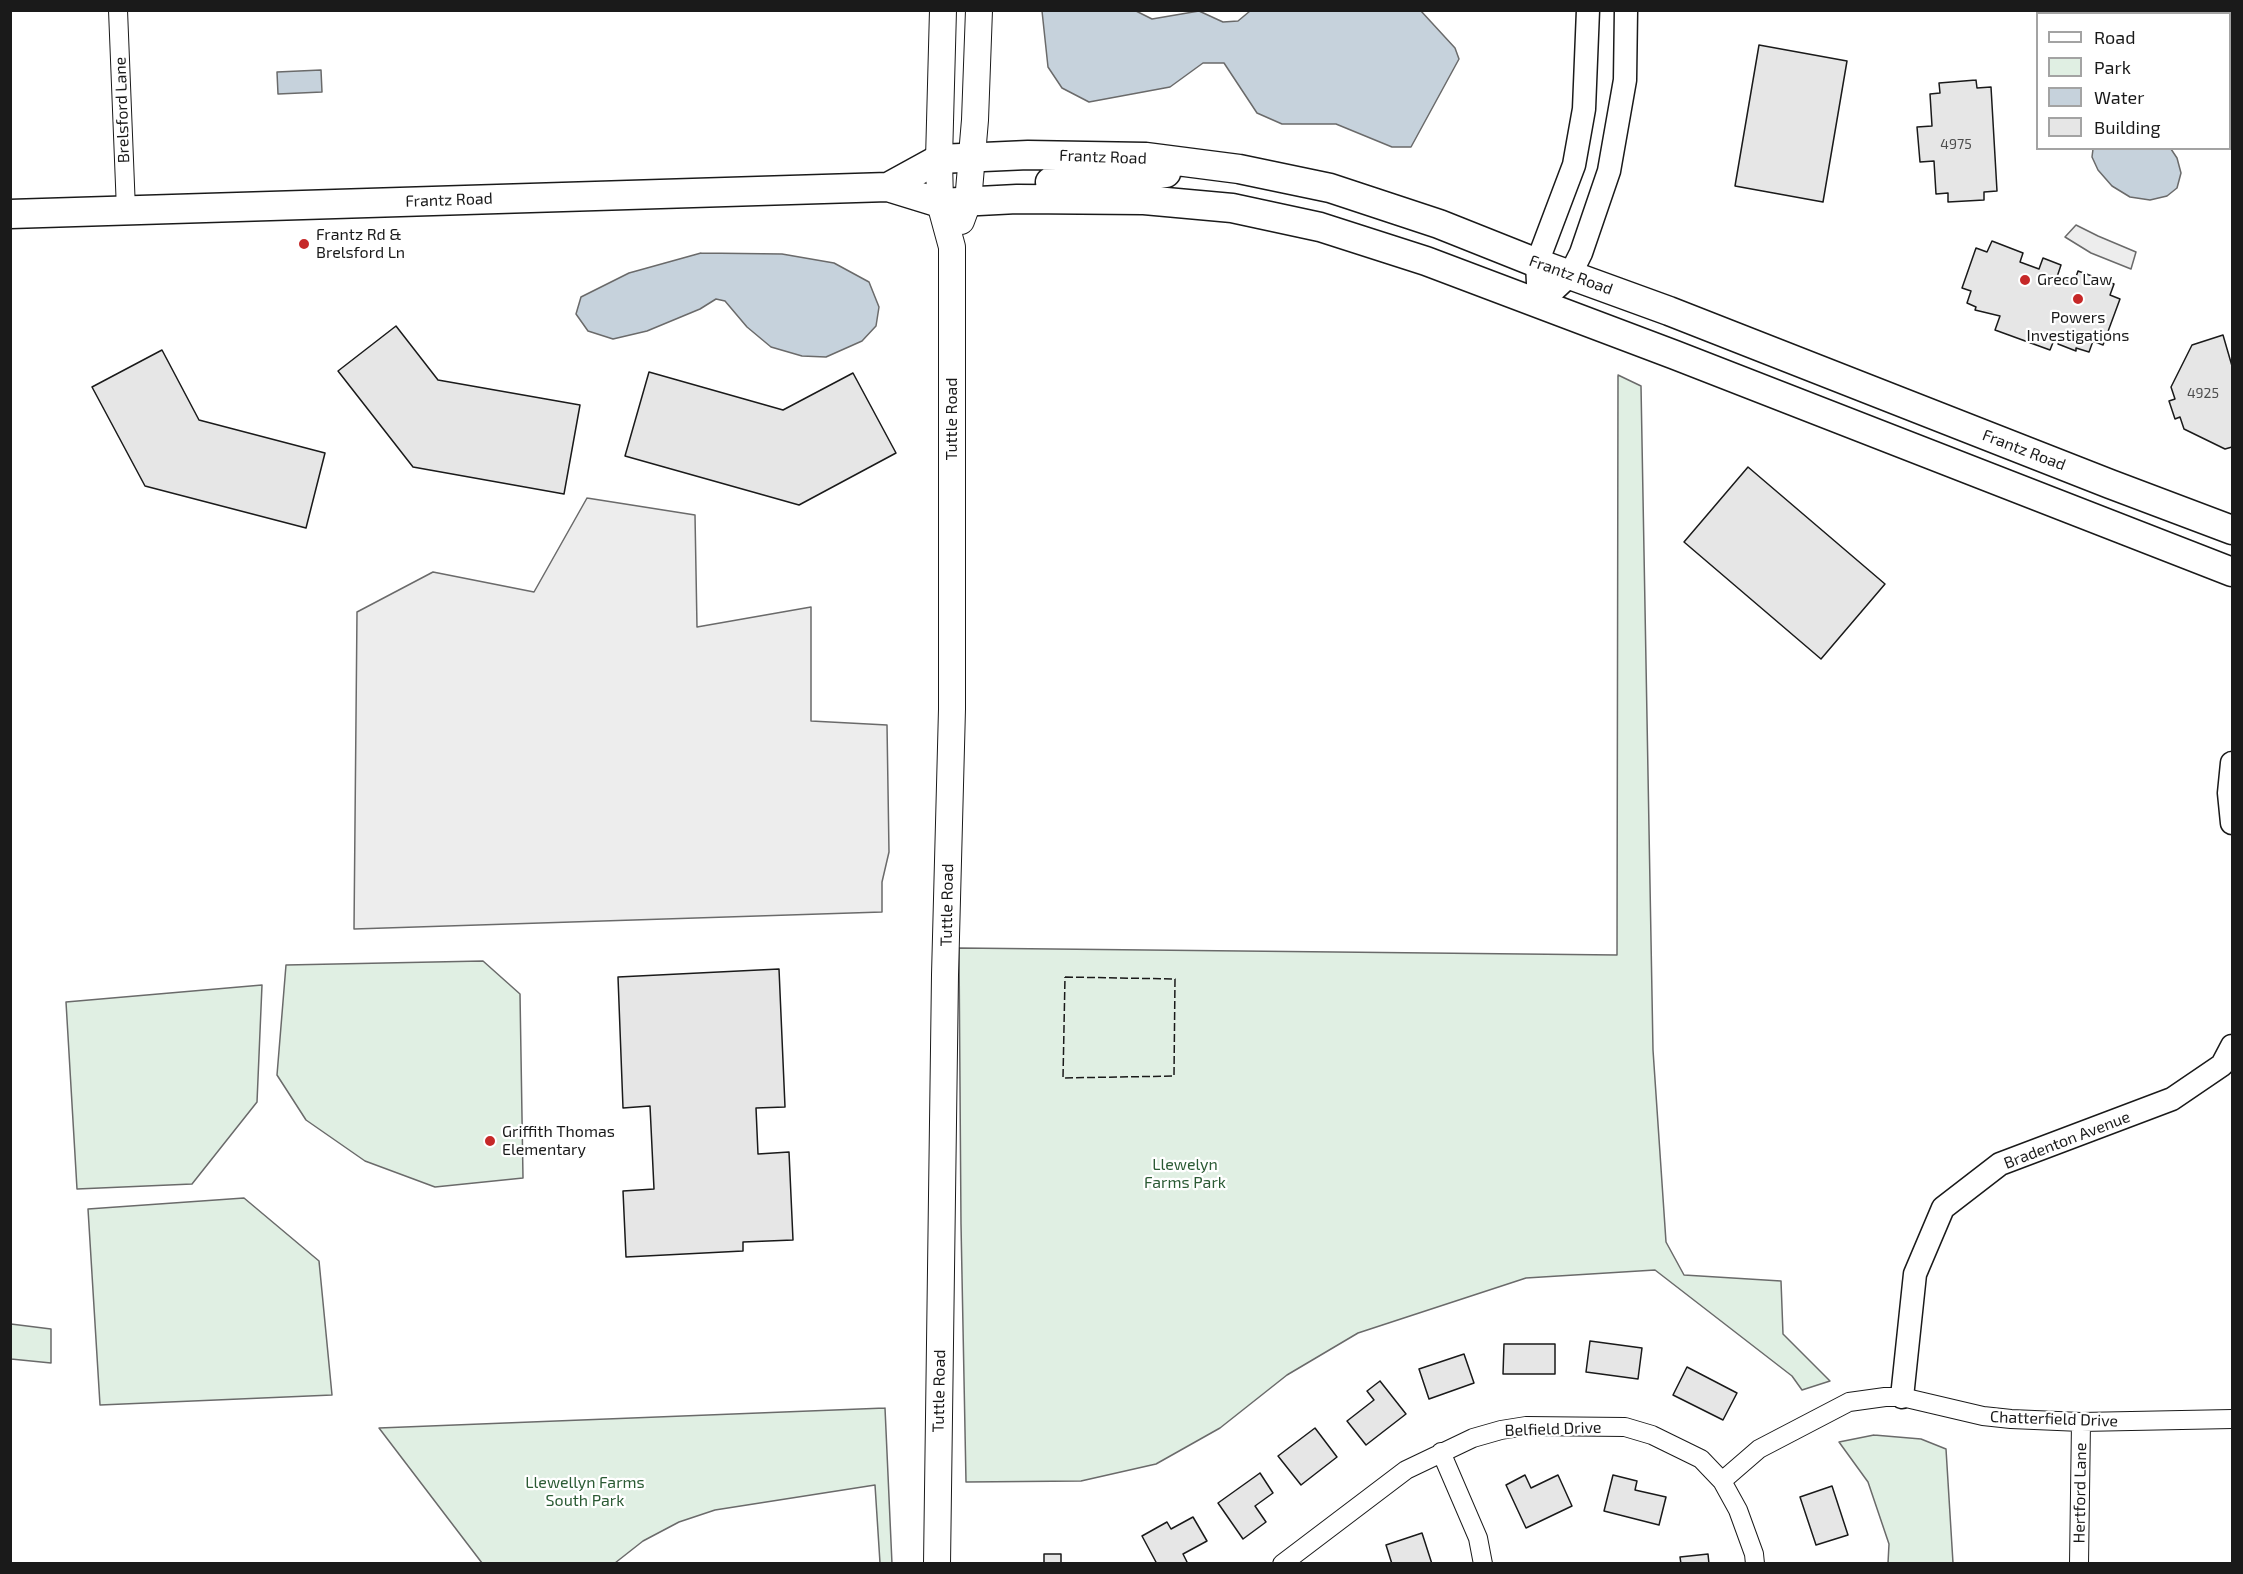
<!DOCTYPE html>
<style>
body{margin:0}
#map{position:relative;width:2243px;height:1574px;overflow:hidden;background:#fff;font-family:"Exo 2",sans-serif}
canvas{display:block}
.frame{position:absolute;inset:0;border:12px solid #1a1a1a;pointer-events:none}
.legend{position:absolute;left:2036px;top:12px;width:195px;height:138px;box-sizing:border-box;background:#fff;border:2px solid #a3a3a3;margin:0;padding:8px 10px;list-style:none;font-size:18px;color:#1a1a1a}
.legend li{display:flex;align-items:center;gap:12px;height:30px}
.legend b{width:30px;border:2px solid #a3a3a3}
</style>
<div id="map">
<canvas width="2243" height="1574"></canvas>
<div class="frame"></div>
<ul class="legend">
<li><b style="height:8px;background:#fff"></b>Road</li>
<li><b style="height:16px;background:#e0efe3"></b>Park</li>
<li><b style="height:16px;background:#c6d2dc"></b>Water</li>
<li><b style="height:16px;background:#e6e6e6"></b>Building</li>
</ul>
</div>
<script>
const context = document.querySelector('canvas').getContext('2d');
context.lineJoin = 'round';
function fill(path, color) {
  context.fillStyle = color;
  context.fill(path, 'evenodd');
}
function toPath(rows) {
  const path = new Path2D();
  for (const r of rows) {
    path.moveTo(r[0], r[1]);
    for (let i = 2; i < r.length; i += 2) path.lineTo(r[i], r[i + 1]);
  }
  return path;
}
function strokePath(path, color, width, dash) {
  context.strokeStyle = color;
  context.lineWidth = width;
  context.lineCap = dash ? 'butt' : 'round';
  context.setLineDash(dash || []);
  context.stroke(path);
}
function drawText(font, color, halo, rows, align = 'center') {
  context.font = font + ' "Exo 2",sans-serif';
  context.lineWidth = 4.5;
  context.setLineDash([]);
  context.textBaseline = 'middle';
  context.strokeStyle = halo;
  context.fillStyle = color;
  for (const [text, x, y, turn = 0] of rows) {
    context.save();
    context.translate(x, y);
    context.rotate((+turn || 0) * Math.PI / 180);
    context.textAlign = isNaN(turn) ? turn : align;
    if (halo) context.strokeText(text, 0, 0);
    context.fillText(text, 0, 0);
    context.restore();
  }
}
const green = toPath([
 [1618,375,1641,386,1653,1050,1666,1242,1684,1275,1781,1281,1783,1334,1830,1381,1802,1390,1792,1376,1655,1270,1526,1278,1358,1333,1287,1375,1220,1428,1156,1464,1081,1481,966,1482,961,1224,959,948,1617,955,1618,375],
 [483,961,520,994,523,1178,435,1187,365,1161,306,1120,277,1075,286,965,483,961],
 [262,985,257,1102,192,1184,77,1189,66,1002,262,985],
 [244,1198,319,1261,332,1395,100,1405,88,1209,244,1198],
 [11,1324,51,1329,51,1363,11,1359,11,1324],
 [885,1408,892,1564,880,1563,875,1485,715,1510,679,1522,643,1541,615,1563,482,1563,379,1428,885,1408],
 [1874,1435,1921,1439,1946,1449,1953,1563,1888,1563,1889,1544,1868,1482,1839,1442,1874,1435]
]);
const parking = toPath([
 [2076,225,2098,236,2136,252,2131,269,2091,253,2065,237,2076,225],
 [587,498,695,515,697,627,811,607,811,721,887,725,889,852,882,882,882,912,354,929,357,612,433,572,534,592,587,498]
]);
const water = toPath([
 [1042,11,1136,11,1152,19,1199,11,1223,22,1238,21,1250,11,1421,11,1455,48,1459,59,1411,147,1392,147,1336,124,1282,124,1257,113,1224,63,1203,63,1170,87,1089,102,1062,88,1048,67,1042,11],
 [321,70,322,92,278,94,277,72,321,70],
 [2093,149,2171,149,2177,158,2181,173,2177,188,2167,196,2150,200,2130,197,2112,186,2098,170,2092,157,2093,149],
 [701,253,782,254,834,263,869,282,879,307,876,326,862,341,826,357,802,356,771,347,747,327,725,301,716,299,700,309,647,331,613,339,588,331,576,314,581,297,629,273,701,253]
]);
const building = toPath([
 [1759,45,1847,61,1823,202,1735,186,1759,45],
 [1976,80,1977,88,1991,87,1997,191,1984,192,1984,200,1948,202,1948,193,1936,194,1934,161,1920,162,1917,127,1932,126,1930,94,1940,93,1939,83,1976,80],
 [1992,241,2023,253,2020,262,2039,269,2043,258,2061,265,2057,277,2074,283,2078,271,2114,284,2110,295,2120,299,2103,345,2093,341,2089,352,2076,348,2076,351,2058,344,2059,342,2054,340,2050,350,1995,330,2000,316,1975,310,1976,307,1967,303,1971,291,1962,288,1976,248,1987,252,1992,241],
 [396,326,438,380,580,405,564,494,413,467,338,371,396,326],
 [2223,335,2232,366,2232,447,2225,449,2184,429,2180,417,2175,419,2169,401,2175,399,2171,387,2192,345,2223,335],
 [162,350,199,420,325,453,306,528,145,486,92,387,162,350],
 [649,372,783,410,853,373,896,453,799,505,625,456,649,372],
 [1748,467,1885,584,1821,659,1684,542,1748,467],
 [779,969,785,1107,756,1108,758,1154,789,1152,793,1240,743,1242,743,1251,626,1257,623,1191,654,1189,650,1106,623,1108,618,977,779,969],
 [1590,1341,1642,1348,1638,1379,1586,1372,1590,1341],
 [1504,1344,1555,1344,1555,1374,1503,1374,1504,1344],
 [1464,1354,1474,1383,1429,1399,1419,1369,1464,1354],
 [1687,1367,1737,1393,1723,1420,1673,1395,1687,1367],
 [1380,1381,1406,1414,1366,1445,1347,1421,1374,1400,1367,1391,1380,1381],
 [1315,1428,1337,1457,1301,1485,1278,1456,1315,1428],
 [1260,1473,1273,1493,1255,1506,1266,1522,1243,1539,1218,1503,1260,1473],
 [1525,1475,1531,1488,1558,1475,1572,1506,1526,1528,1506,1485,1525,1475],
 [1613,1475,1637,1481,1635,1490,1666,1497,1659,1525,1604,1511,1613,1475],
 [1832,1486,1848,1535,1816,1545,1800,1497,1832,1486],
 [1193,1517,1207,1541,1183,1554,1188,1564,1157,1564,1142,1536,1167,1522,1171,1529,1193,1517],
 [1422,1533,1432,1564,1392,1564,1386,1545,1422,1533],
 [1044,1554,1061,1554,1061,1564,1044,1564,1044,1554],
 [1708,1554,1709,1564,1681,1564,1680,1557,1708,1554]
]);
const minor = toPath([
 [118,10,126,210],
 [1441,1452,1478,1538,1483,1564],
 [1722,1481,1759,1449,1849,1402,1885,1397,1902,1397,1983,1416,2011,1419,2081,1422,2232,1419],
 [1282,1564,1406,1470,1473,1438,1501,1430,1526,1426,1625,1427,1652,1435,1701,1459,1722,1481,1738,1510,1754,1554,1755,1564],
 [2079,1564,2081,1422]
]);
const tertiary = toPath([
 [1539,304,1570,275,1581,253,1609,171,1625,80,1626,10],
 [1539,304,1537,263,1574,165,1584,109,1588,10],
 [2232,763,2229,793,2232,823],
 [1902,1397,1915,1274,1943,1208,2000,1164,2172,1099,2222,1065,2232,1046]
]);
const secondary = toPath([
 [961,221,968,202,975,120,979,10],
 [937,1564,945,975,952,709,952,247,940,203,939,159,943,10]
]);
const primary = toPath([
 [1050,182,1166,173],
 [888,187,939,159,1028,155,1146,157,1239,169,1330,188,1439,224,1537,263,1669,311,2110,484,2232,530],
 [10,214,888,187,940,203,1017,199,1144,200,1232,208,1320,227,1426,261,1675,355,2232,572]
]);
const fence = toPath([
 [1065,977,1175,979,1174,1076,1063,1078,1065,977]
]);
const markers = [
 [304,244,6,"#c62828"],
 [2025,280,6,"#c62828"],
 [2078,299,6,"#c62828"],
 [490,1141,6,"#c62828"]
];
const numberNames = [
 ["4975",1956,144],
 ["4925",2203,393]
];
const streetNames = [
 ["Brelsford Lane",122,110,-92],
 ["Frantz Road",1103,157,2],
 ["Frantz Road",449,200,-2],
 ["Frantz Road",1571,275,20],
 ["Tuttle Road",952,419,-90],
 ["Frantz Road",2024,450,21],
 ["Tuttle Road",947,905,-89],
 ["Bradenton Avenue",2067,1140,-21],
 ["Tuttle Road",939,1391,-89],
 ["Chatterfield Drive",2054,1419,2],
 ["Belfield Drive",1553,1429,-2],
 ["Hertford Lane",2080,1493,-89]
];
const poiNames = [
 ["Frantz Rd &",316,235],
 ["Brelsford Ln",316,253],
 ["Greco Law",2037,280],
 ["Powers",2078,318,"center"],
 ["Investigations",2078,336,"center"],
 ["Griffith Thomas",502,1132],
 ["Elementary",502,1150]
];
const parkNames = [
 ["Llewelyn",1185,1165],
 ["Farms Park",1185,1183],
 ["Llewellyn Farms",585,1483],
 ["South Park",585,1501]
];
fill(green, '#e0efe3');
strokePath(green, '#6a6a6a', 1.5);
fill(parking, '#ededed');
strokePath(parking, '#6a6a6a', 1.5);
fill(water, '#c6d2dc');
strokePath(water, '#6a6a6a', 1.5);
fill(building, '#e6e6e6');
strokePath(building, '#1a1a1a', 1.5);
strokePath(minor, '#1a1a1a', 20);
strokePath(tertiary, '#1a1a1a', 25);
strokePath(secondary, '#1a1a1a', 28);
strokePath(primary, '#1a1a1a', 31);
strokePath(minor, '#fff', 18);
strokePath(tertiary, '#fff', 22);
strokePath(secondary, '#fff', 26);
strokePath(primary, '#fff', 28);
strokePath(fence, '#1a1a1a', 1.5, [8, 3]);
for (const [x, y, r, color] of markers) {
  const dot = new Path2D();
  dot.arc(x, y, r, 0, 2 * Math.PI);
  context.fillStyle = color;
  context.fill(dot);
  strokePath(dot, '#fff', 2);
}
drawText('14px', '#4d4d4d', null, numberNames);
drawText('16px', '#1a1a1a', '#fff', streetNames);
drawText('16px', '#1a1a1a', '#fff', poiNames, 'left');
drawText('16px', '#2b5a34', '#fff', parkNames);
</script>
